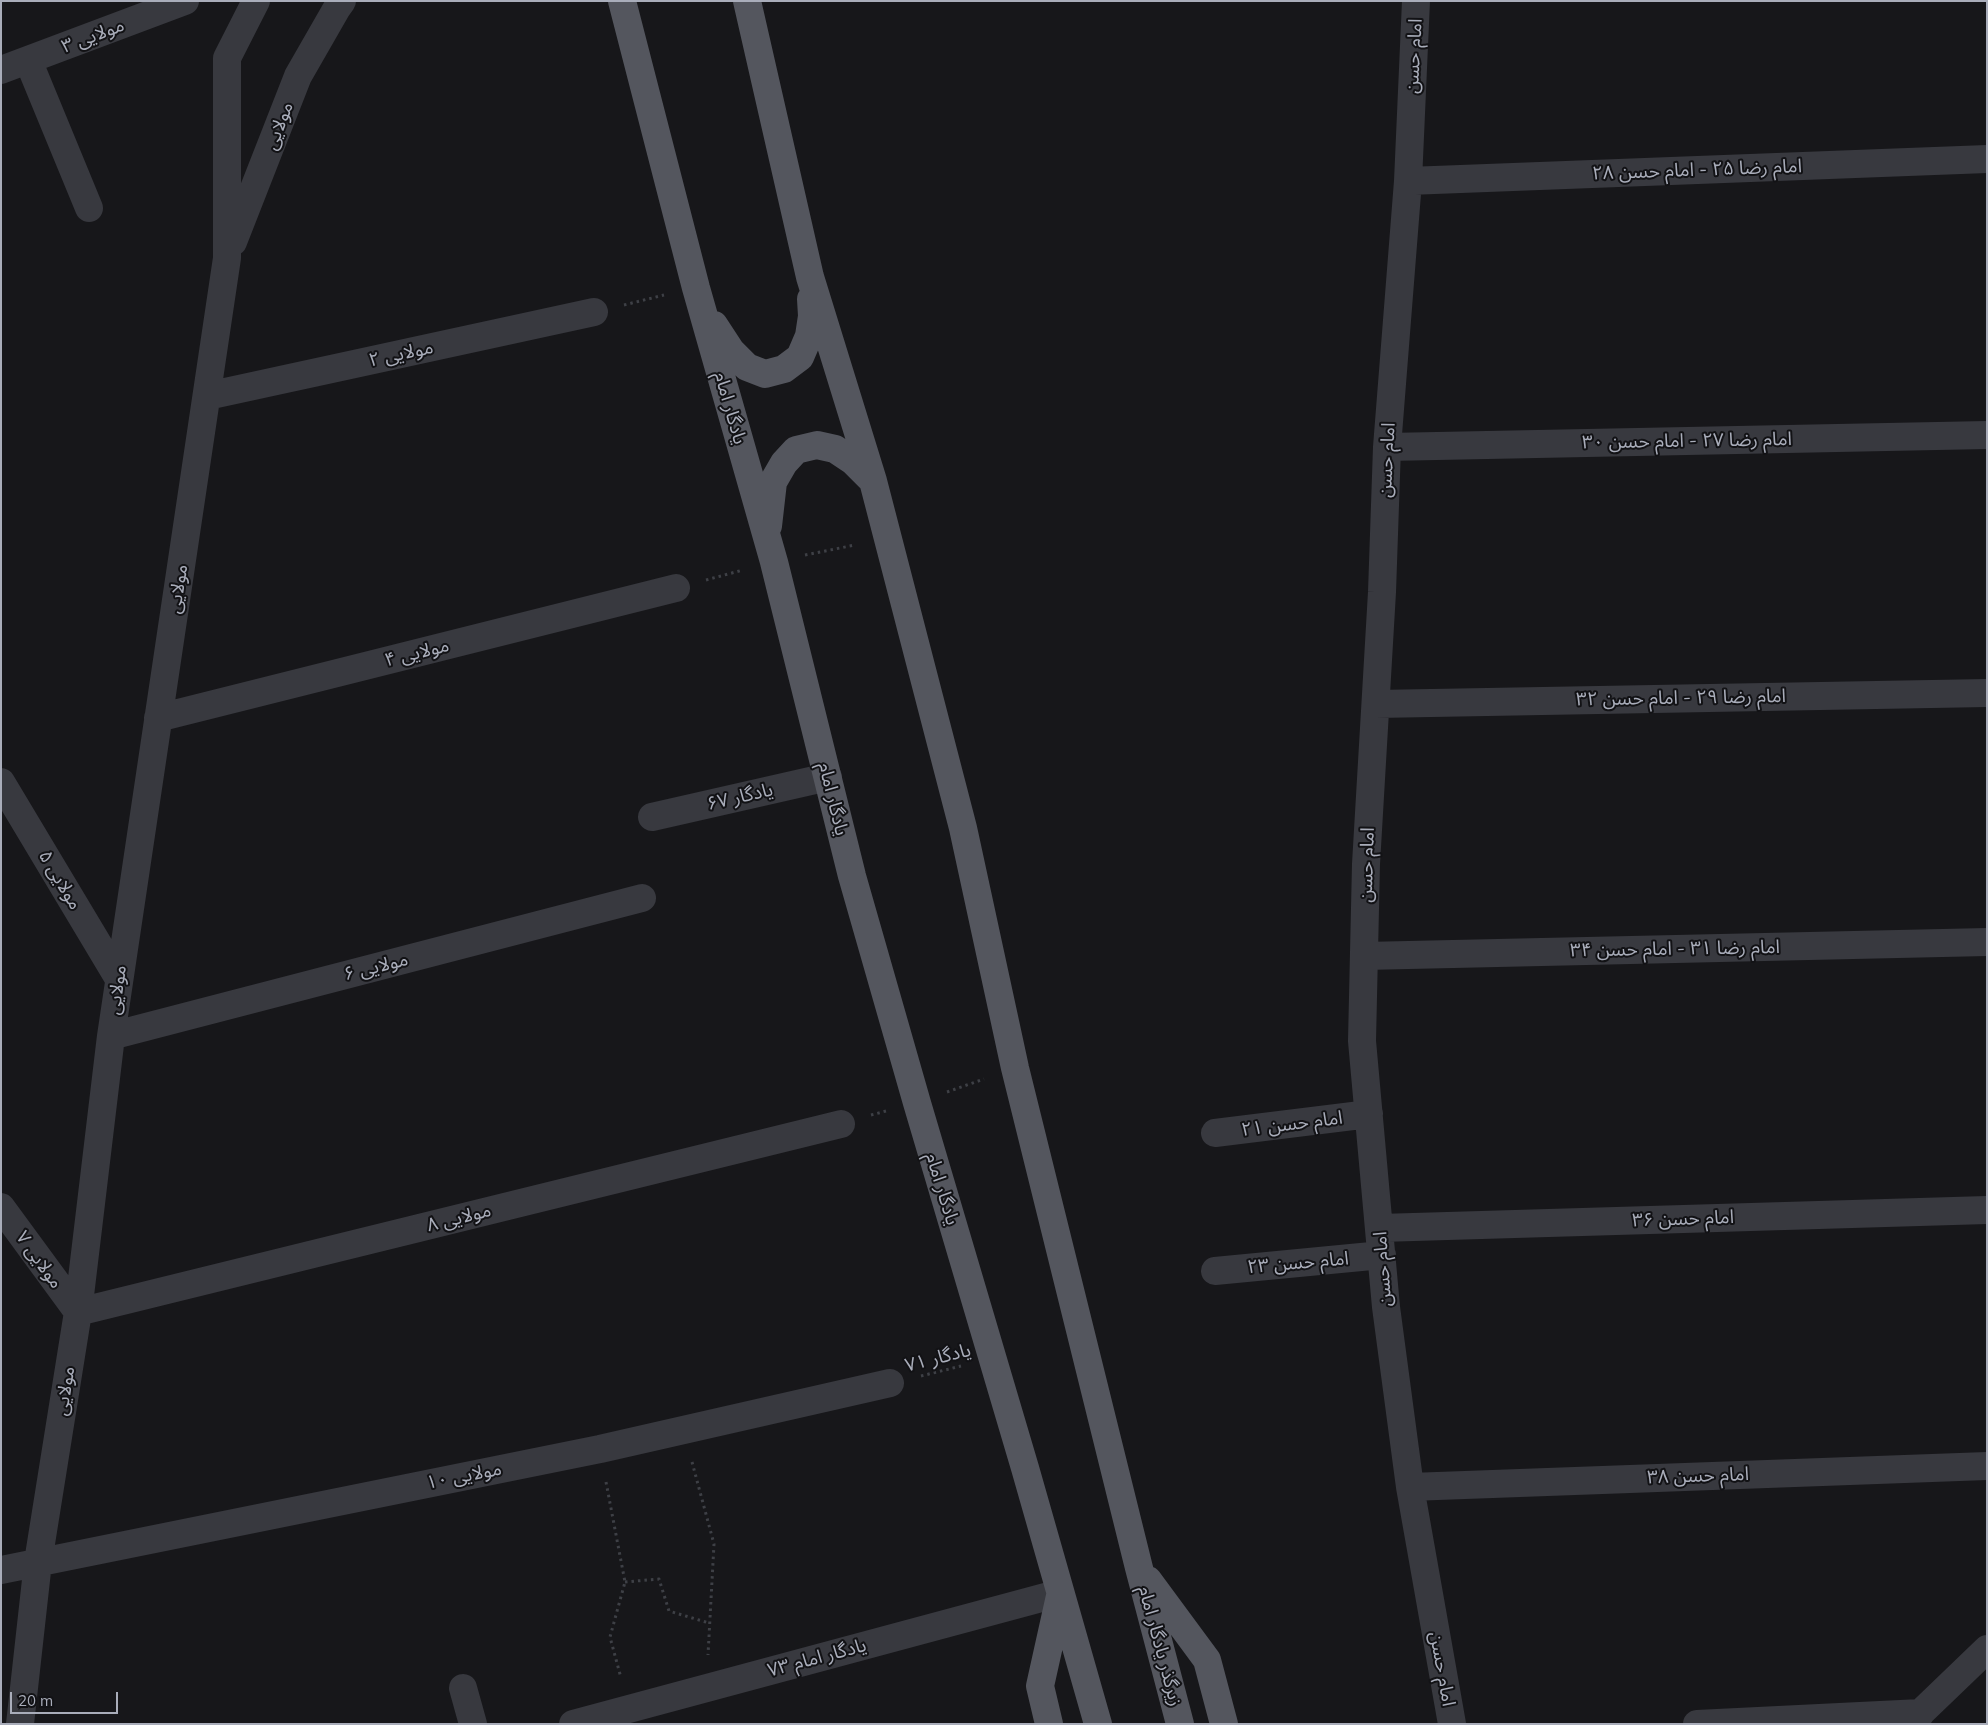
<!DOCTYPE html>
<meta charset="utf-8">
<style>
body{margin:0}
#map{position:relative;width:1988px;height:1725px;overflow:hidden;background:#17171a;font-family:Mulish,sans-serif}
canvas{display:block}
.frame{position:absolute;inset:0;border:2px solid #a9adba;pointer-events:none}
.scale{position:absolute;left:10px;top:1692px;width:108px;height:22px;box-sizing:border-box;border:2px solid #a9adba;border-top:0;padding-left:6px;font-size:15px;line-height:18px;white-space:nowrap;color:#a9adba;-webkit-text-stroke:4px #121215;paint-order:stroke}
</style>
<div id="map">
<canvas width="1988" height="1725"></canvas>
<div class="frame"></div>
<div class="scale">20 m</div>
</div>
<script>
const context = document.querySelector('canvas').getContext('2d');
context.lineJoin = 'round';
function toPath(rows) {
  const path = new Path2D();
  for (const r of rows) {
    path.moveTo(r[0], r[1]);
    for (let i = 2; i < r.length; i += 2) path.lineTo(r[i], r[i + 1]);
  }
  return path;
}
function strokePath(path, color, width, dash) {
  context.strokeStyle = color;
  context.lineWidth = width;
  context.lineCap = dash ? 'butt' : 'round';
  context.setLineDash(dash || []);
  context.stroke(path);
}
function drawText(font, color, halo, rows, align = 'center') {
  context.font = font + ' Mulish,"Noto Sans Arabic",sans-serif';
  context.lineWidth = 4;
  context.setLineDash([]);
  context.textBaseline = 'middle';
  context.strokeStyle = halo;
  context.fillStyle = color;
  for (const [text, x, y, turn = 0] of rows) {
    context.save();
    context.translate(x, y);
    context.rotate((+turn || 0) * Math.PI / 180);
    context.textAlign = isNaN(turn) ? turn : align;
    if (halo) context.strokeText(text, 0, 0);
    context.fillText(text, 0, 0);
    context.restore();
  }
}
const path = toPath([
 [624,305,664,295],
 [805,555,855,545],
 [706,580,743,570],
 [947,1092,984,1079],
 [871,1115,886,1111],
 [921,1376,961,1366],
 [692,1462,714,1544,708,1655],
 [606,1482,625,1582,610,1637,621,1678],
 [625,1582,659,1579,669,1611,709,1623]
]);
const minor = toPath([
 [1416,1,1408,181,1387,447,1382,592,1366,864,1362,1041,1386,1307,1410,1487,1452,1724],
 [28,60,89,208],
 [1,70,185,1],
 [1408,181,1987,159],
 [233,242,298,76,337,8,342,1],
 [207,396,594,312],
 [1387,447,1987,435],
 [1376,704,1987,693],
 [158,718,676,588],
 [1,782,119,979],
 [652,817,828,777],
 [1364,956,1987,942],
 [111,1036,642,898],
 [1215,1133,1369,1114],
 [1,1207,78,1312,841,1124],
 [1380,1228,1987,1210],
 [1215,1271,1382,1255],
 [1410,1487,1987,1466],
 [1,1570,600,1449,890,1383],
 [463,1688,473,1724],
 [20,1724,38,1562,78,1312,111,1036,227,258,227,58,256,1],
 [573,1724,1060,1593],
 [1697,1724,1921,1713],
 [1909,1724,1987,1649]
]);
const major = toPath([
 [622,1,696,288,774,562,852,876,917,1103,1025,1468,1098,1724],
 [747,1,810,277,873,481,963,828,1015,1068,1139,1568,1180,1724],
 [714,325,731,351,747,367,765,374,784,369,800,357,809,336,812,316,811,299],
 [768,526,773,482,784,463,796,450,817,445,835,449,853,461,872,480],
 [1148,1580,1207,1660,1224,1724],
 [1049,1724,1040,1686,1060,1596]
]);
const streetNames = [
 ["مولایی ۳",93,36,-21],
 ["امام حسن",1414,56,-87],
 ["مولایی",279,126,-69],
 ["امام رضا ۲۵ - امام حسن ۲۸",1697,170,-2],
 ["مولایی ۲",401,354,-12],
 ["یادگار امام",730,408,74],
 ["امام رضا ۲۷ - امام حسن ۳۰",1687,441,-1],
 ["امام حسن",1387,460,-87],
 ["مولایی",178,589,-81],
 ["مولایی ۴",417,653,-14],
 ["امام رضا ۲۹ - امام حسن ۳۲",1681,698,-1],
 ["یادگار ۶۷",740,797,-13],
 ["یادگار امام",833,799,76],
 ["امام حسن",1367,865,-88],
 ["مولایی ۵",60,880,59],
 ["امام رضا ۳۱ - امام حسن ۳۴",1675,949,-1],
 ["مولایی ۶",376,967,-14],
 ["مولایی",117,990,-82],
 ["امام حسن ۲۱",1292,1124,-7],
 ["یادگار امام",942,1189,73],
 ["مولایی ۸",459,1218,-14],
 ["امام حسن ۳۶",1683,1219,-2],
 ["مولایی ۷",39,1260,54],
 ["امام حسن ۲۳",1298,1263,-5],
 ["امام حسن",1383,1269,-94],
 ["یادگار ۷۱",938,1358,-14],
 ["مولایی",65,1391,-81],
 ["مولایی ۱۰",464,1476,-11],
 ["امام حسن ۳۸",1698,1476,-2],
 ["زیرگذر یادگار امام",1160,1646,75],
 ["یادگار امام ۷۳",817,1658,-15],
 ["امام حسن",1442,1669,80]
];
strokePath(path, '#3e4046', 3, [2.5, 4]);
strokePath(minor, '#38393f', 28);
strokePath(major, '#54565e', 28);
drawText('19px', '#a9adba', '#121215', streetNames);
</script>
